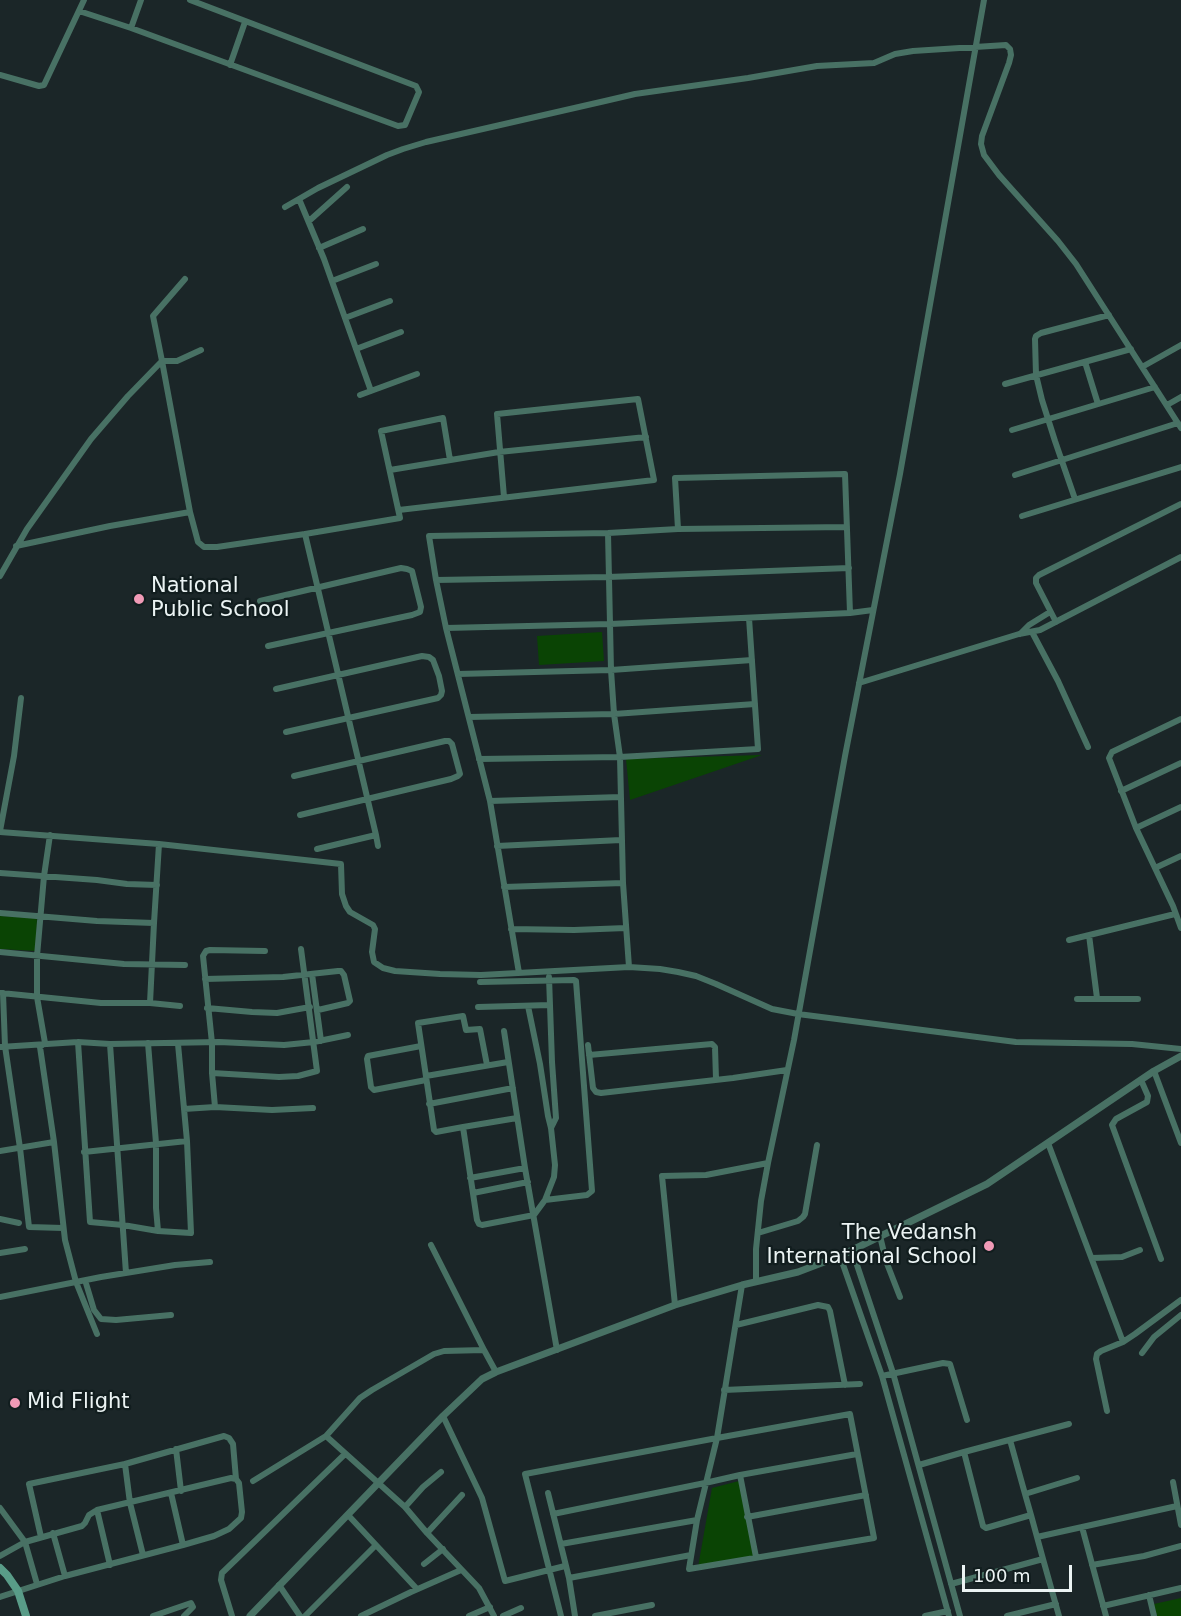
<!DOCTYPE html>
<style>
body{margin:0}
#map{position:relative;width:1181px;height:1616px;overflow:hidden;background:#1b2628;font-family:"DejaVu Sans",sans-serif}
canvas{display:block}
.scale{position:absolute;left:962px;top:1565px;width:110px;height:27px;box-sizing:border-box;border:3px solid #ebf3f3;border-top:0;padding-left:8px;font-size:18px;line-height:21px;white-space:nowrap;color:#ebf3f3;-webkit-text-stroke:4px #111d1e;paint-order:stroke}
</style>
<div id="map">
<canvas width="1181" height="1616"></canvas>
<div class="scale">100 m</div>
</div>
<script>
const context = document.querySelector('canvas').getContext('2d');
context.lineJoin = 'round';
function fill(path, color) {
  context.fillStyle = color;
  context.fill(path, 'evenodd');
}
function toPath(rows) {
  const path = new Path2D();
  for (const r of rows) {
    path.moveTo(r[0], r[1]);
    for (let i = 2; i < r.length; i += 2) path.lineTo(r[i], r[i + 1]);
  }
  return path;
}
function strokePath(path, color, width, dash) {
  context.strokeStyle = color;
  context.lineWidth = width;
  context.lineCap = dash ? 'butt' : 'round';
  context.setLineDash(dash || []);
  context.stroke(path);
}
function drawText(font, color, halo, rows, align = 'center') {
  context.font = font + ' "DejaVu Sans",sans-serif';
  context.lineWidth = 4.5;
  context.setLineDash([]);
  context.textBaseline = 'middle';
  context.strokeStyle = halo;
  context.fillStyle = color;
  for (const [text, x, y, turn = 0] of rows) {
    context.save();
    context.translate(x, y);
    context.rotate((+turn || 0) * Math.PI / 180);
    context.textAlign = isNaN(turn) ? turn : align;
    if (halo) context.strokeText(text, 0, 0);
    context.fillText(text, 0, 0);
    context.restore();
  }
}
const green = toPath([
 [602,632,604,661,539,665,537,636],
 [762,755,630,800,626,759],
 [0,916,37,918,36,951,0,949],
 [739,1481,755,1556,698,1567,712,1488],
 [1181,1598,1181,1616,1157,1616,1154,1604]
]);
const minor = toPath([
 [79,11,131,28,398,126,405,125,419,92,416,86,190,0],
 [131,28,141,0],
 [230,65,245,22],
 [0,75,39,86,44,85,84,0],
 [299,199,324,259,371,391],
 [285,207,318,188,387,155,403,149,426,142,605,101,635,94,748,78,817,66,874,63,895,54,913,51,1006,45,1010,49,1011,55,1009,63,982,136,981,144,984,155,999,175,1058,241,1076,264,1181,428],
 [309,221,347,187],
 [319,248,363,229],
 [332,281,376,264],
 [345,318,390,301],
 [356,349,401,332],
 [201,350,177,361,162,361,190,512,198,542,204,547,217,547,305,534,400,518,381,431,443,418,450,460],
 [1085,362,1098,404],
 [1142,367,1181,345],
 [1005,384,1131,349],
 [360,395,417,374],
 [1167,405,1181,397],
 [1012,430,1155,387],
 [390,470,499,452,646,437],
 [1015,475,1178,423],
 [1075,499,1055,441,1042,400,1036,375,1035,339,1036,336,1041,333,1109,315],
 [399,510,654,480,638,399,497,414,504,497],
 [1022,516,1181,467],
 [678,529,675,478,845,474,850,613],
 [608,533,611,670,614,714,620,757,623,883,629,967],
 [305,534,376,835,317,849],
 [16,546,110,526,190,512],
 [0,576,27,529,91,439,128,396,162,361,153,316,185,279],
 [436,580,608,577,849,568],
 [260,601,401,568,407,569,412,571,421,607,420,612,412,615,268,646],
 [1056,622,1036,583,1036,578,1039,575,1181,504],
 [446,628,610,624,850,613,873,610],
 [1032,632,1058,681,1088,747],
 [1020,634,1029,625,1050,612],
 [458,674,611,670,752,660],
 [859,683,1019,634,1040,630,1181,557],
 [276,689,422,656,429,657,433,660,439,676,442,691,441,695,438,698,286,732],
 [469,717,614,714,755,704],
 [1181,719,1112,752,1109,758,1136,828,1173,906,1181,928],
 [479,759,620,757,758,749,749,618],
 [294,776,445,741,449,741,452,744,460,774,458,776,451,779,300,815],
 [1121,791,1181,763],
 [490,801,621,797],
 [1136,828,1181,807],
 [0,831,14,756,21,698],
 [0,832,159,844,341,864,342,894,346,906,350,912,373,925,375,929,372,952,374,962,383,968,395,971,440,974,481,975,629,967,660,969,678,972,696,976,716,984,772,1009,798,1014,1016,1042,1132,1044,1181,1049],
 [50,835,44,876,37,956,37,997,45,1043,40,1047,54,1142,65,1240,76,1282,97,1334],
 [376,835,378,846],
 [497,846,621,840],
 [1155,868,1181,856],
 [0,873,97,880,127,884,157,885],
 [504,887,623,883],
 [0,913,97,921,154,923,150,1003],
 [154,923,159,844],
 [511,929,574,930,626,928],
 [1089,935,1097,998],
 [1069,940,1175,914],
 [265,951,210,950,206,951,203,956,212,1043,212,1073,215,1107,272,1110,313,1108],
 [0,952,124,964,185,965],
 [519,973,490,801,446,628,436,580,429,536,608,533,678,529,847,527],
 [312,974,321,1041],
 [549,977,552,1062,556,1118,551,1128],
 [205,979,283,977,338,971,341,971,344,975,350,1001,348,1003,318,1010],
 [480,982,574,980,576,981,592,1191,587,1195,545,1200],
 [1,993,101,1003,150,1003,180,1006],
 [3,993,5,1046,20,1148,29,1227,63,1228],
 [1077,999,1138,999],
 [478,1007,550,1005],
 [207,1008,252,1012,277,1013,310,1007],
 [504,1031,525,1168,557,1350],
 [78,1042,90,1222,123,1225,158,1231,191,1233,187,1141,178,1044],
 [148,1043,156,1143,156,1208,158,1231],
 [110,1044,126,1273],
 [588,1045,593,1088,596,1092,601,1093,733,1078,787,1070],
 [421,1046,368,1056,367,1059,371,1087,374,1090,426,1080],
 [0,1047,78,1042,110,1044,219,1042,284,1045,314,1042,348,1035],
 [589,1055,712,1044,715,1047,716,1079],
 [487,1065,480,1029,466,1030,463,1016,418,1023,434,1130,436,1132,463,1127,477,1220,479,1224,482,1225,534,1215,545,1200,554,1177,555,1165,551,1128,548,1116,540,1064,528,1006],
 [1154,1071,1181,1143],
 [212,1073,279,1077,298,1076,317,1071,301,949],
 [426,1076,508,1062],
 [1141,1080,1148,1096,1147,1102,1116,1119,1112,1125,1161,1259],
 [429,1104,513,1088],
 [184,1109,215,1107],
 [463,1127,517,1118],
 [1048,1143,1123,1342],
 [0,1151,54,1142],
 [84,1152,187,1141],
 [470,1178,525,1168],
 [473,1193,528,1182],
 [0,1219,19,1223],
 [758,1233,798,1221,803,1217,805,1214,817,1145],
 [880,1236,886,1261,900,1297],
 [431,1245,484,1350],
 [852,1250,893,1373,960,1616],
 [0,1253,25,1249],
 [840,1256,882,1376,949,1616],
 [1092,1258,1122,1257,1140,1250],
 [85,1280,94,1310,101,1319,116,1320,171,1315],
 [756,1281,756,1249,761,1201,768,1163,794,1040,845,756,900,474,984,0],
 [0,1297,101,1277,175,1265,210,1262],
 [675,1305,662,1176,706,1175,768,1163],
 [736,1325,818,1305,828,1307,830,1311,845,1385],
 [1142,1353,1154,1337,1181,1315],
 [882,1376,943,1363,950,1364,967,1420],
 [724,1390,860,1384],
 [1107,1411,1096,1359,1097,1354,1101,1351,1123,1342,1135,1334,1181,1300],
 [443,1416,482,1498,505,1581,565,1566],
 [326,1436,405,1507,427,1533,479,1588,494,1616],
 [1010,1440,1025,1494],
 [176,1449,181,1491],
 [964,1452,1069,1424],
 [125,1464,224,1436,229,1438,233,1444,236,1479],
 [919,1465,964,1452,983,1526,986,1528,1031,1515,1025,1494,1077,1478],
 [740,1475,756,1557],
 [253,1481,326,1436,360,1398,372,1390,434,1354,444,1351,484,1350,496,1372],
 [1173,1482,1181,1525],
 [171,1493,183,1545],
 [548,1493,569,1578,575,1616],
 [405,1507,423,1487,441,1472],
 [0,1508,25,1542,37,1584],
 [97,1510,110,1565],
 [553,1514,705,1483,740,1475,857,1454],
 [348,1515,417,1589],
 [1031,1515,1043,1559],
 [747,1517,866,1495],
 [1082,1527,1106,1616],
 [53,1533,65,1576],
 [427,1533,462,1495],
 [41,1537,29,1484,125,1464,130,1503,143,1555],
 [1037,1537,1177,1506],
 [561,1544,697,1520],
 [0,1556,25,1542,82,1526,85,1523,89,1515,97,1510,231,1478,236,1479,239,1483,242,1512,241,1518,229,1529,214,1536,183,1545,65,1576,0,1597],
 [424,1564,443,1549],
 [1092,1565,1144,1556,1181,1546],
 [569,1578,691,1555],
 [951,1584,1043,1559,1059,1616],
 [279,1585,300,1616],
 [1149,1595,1154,1616],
 [1103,1606,1181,1588],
 [153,1616,191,1603,193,1607,184,1616],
 [232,1616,221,1580,222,1573,345,1454],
 [305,1616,376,1545],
 [361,1616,411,1592,461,1570],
 [469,1616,490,1607],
 [503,1616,521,1608],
 [561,1616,525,1474,717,1438,850,1414,874,1538,689,1569,697,1520,717,1438,742,1285],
 [595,1616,652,1605],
 [925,1616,948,1611],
 [1007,1616,1056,1604]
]);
const tertiary = toPath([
 [250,1616,443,1416,482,1379,496,1372,675,1305,742,1285,798,1272,840,1256,987,1184,1154,1071,1181,1056]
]);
const secondary = toPath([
 [0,1568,7,1575,18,1591,26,1616]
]);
const markers = [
 [139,599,6,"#f09ab6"],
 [989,1246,6,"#f09ab6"],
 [15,1403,6,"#f09ab6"]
];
const poiNames = [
 ["National",151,587],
 ["Public School",151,611],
 ["The Vedansh",977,1234,"right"],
 ["International School",977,1258,"right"],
 ["Mid Flight",27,1403]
];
fill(green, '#0a4404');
strokePath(minor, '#487164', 6);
strokePath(tertiary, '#487164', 7);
strokePath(secondary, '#599c88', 8);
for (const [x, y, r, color] of markers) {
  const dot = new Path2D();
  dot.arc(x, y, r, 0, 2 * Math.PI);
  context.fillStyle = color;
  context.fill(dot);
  strokePath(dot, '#111d1e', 2);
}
drawText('21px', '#ebf3f3', '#111d1e', poiNames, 'left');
</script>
